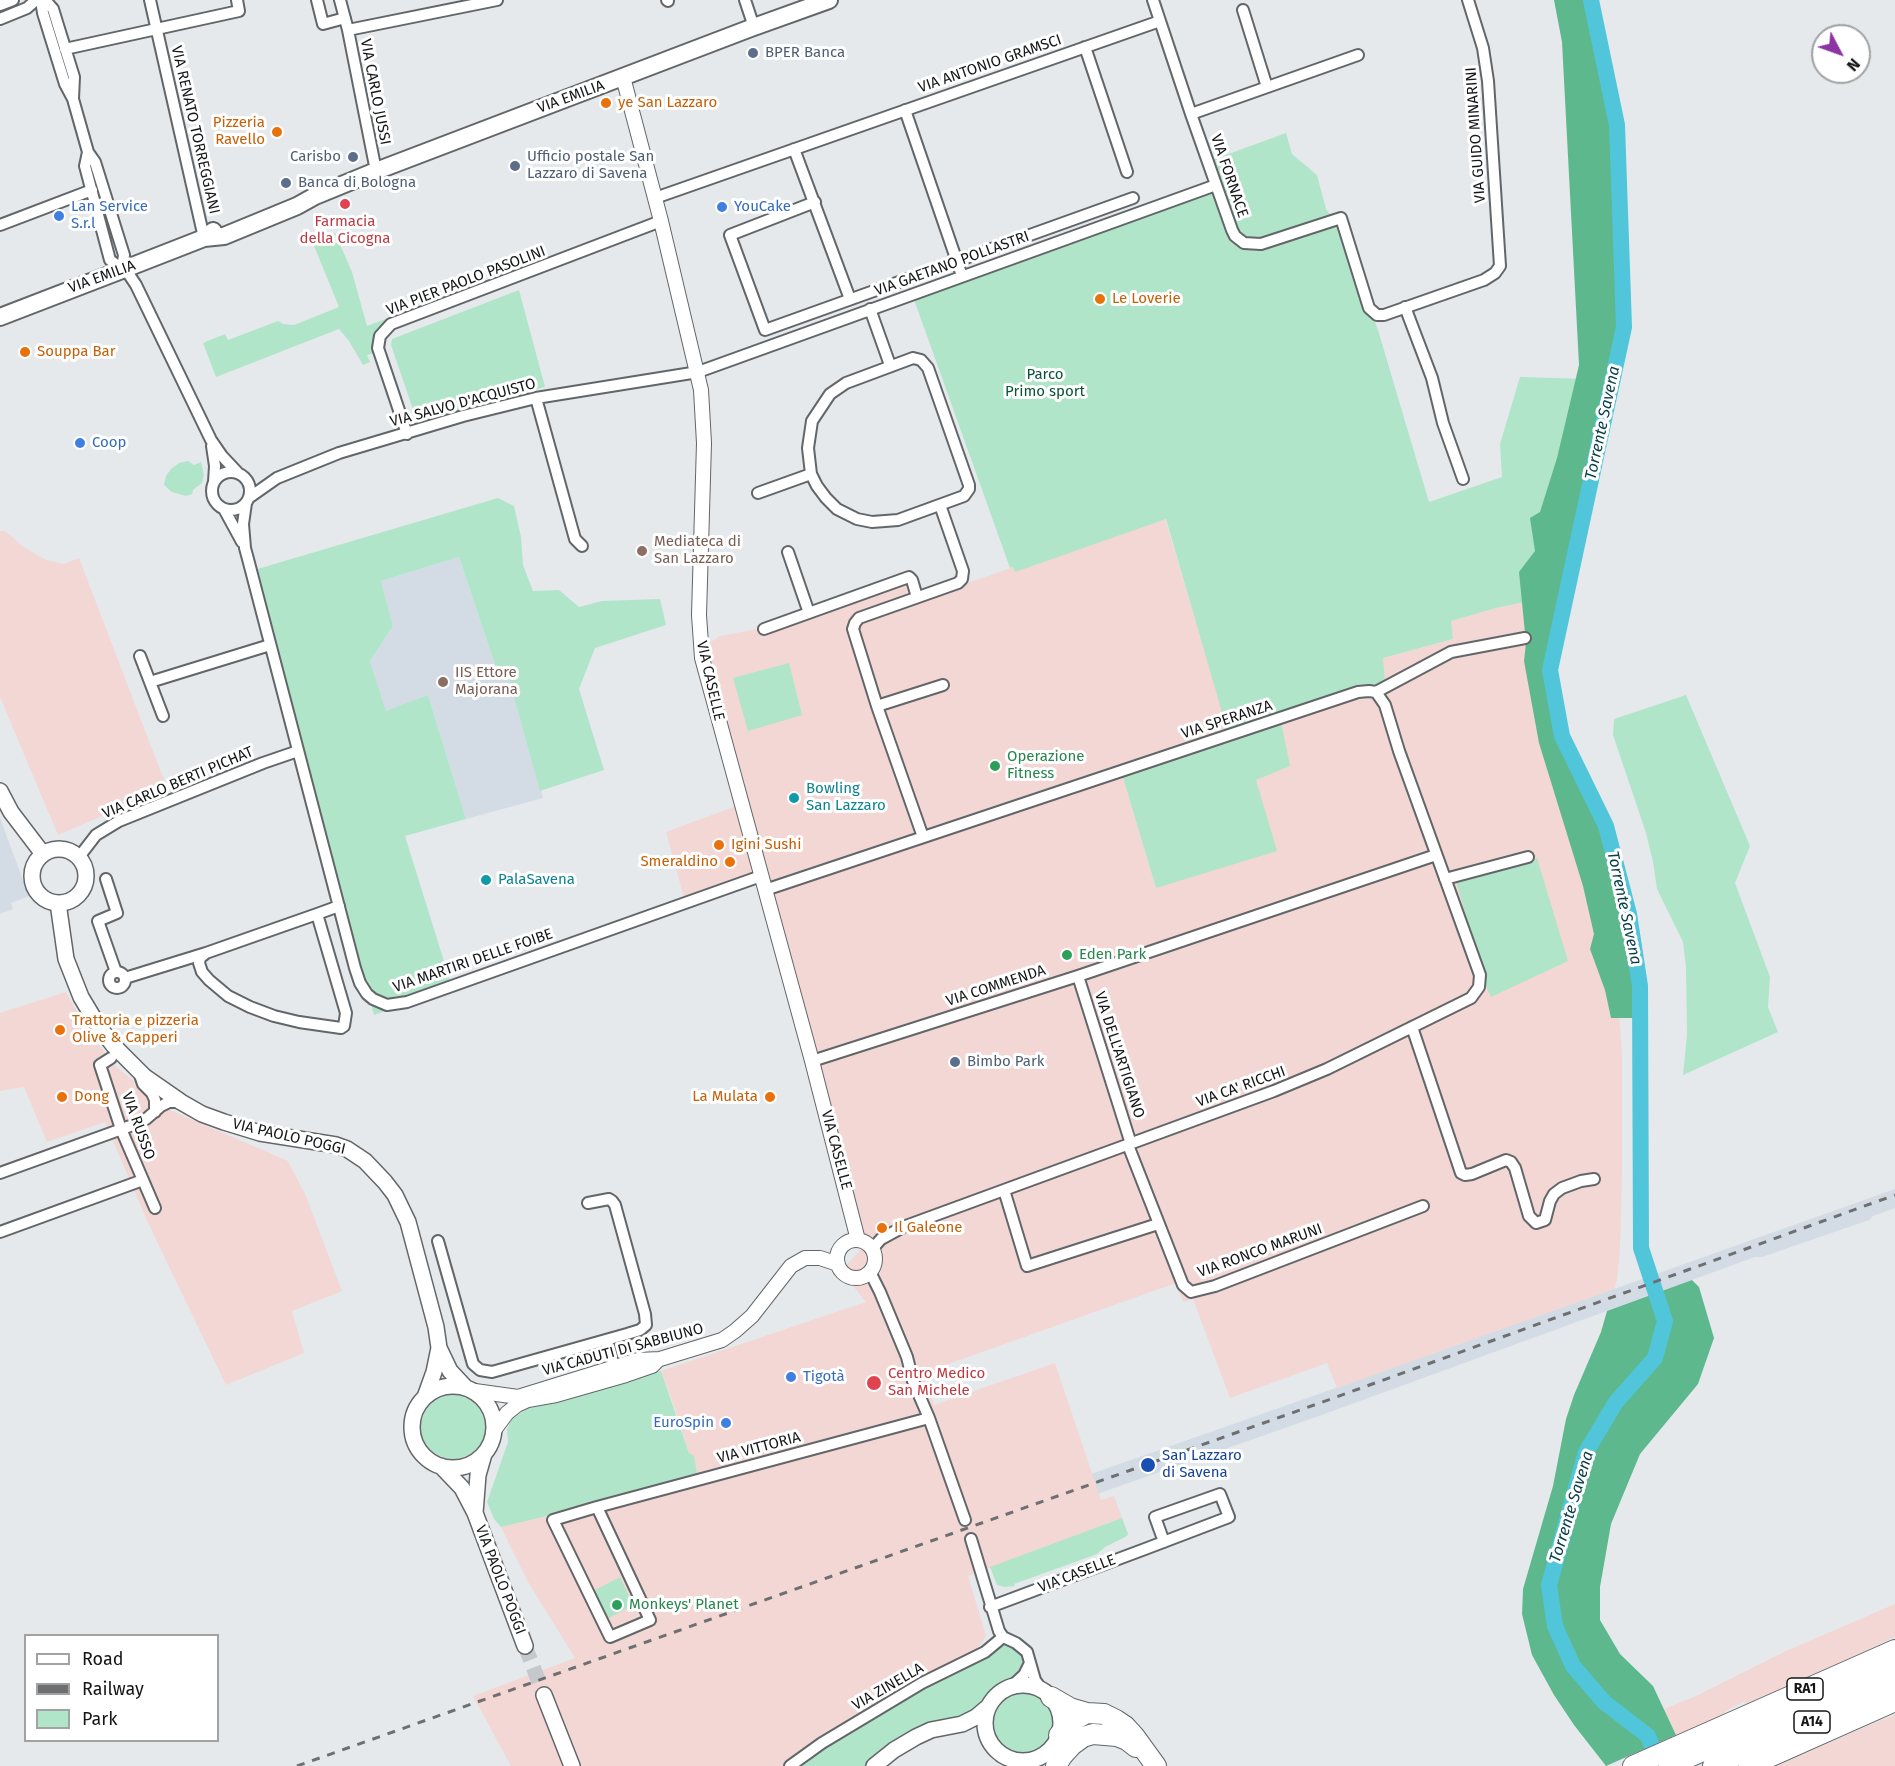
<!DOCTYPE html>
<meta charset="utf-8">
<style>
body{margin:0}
#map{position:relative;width:1895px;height:1766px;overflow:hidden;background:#e5e9ec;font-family:"Fira Sans",sans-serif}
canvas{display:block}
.legend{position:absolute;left:24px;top:1634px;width:195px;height:108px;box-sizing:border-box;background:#fff;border:2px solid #a1a2a2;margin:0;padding:8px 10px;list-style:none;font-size:18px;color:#151617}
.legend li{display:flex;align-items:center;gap:12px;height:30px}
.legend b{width:30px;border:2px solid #a1a2a2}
.north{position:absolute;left:1811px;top:24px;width:60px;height:60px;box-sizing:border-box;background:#fff;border:2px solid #a1a2a2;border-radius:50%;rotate:131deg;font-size:16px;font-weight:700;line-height:24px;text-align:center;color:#151617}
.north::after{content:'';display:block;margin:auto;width:21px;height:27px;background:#8b35a2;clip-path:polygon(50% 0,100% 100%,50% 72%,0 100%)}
</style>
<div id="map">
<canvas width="1895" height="1766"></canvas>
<ul class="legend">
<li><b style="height:8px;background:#fff"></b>Road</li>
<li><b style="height:8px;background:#6d6f71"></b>Railway</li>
<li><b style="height:16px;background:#b1e5ca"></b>Park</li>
</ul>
<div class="north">N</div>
</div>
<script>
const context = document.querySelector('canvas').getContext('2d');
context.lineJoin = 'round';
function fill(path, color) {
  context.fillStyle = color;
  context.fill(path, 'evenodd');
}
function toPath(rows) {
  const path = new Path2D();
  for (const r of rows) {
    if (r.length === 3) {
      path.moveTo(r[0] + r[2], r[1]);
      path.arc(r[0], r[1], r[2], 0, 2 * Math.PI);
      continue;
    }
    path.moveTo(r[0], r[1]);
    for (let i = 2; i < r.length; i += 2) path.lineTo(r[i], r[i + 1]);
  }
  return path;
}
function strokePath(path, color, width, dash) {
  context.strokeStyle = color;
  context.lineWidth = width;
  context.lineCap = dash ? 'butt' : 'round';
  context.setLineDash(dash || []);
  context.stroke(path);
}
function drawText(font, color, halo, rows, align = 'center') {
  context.font = font + ' "Fira Sans",sans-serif';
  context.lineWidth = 6;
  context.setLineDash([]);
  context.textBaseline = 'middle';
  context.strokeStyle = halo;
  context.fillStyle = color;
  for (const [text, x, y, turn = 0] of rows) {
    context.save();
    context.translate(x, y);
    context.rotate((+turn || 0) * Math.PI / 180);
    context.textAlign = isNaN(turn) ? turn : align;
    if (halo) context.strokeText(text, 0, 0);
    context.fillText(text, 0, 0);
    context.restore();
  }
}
const built = toPath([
 [459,557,495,665,506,668,543,798,466,819,428,695,386,712,370,661,393,626,381,581],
 [0,818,29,896,11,903,13,909,0,914],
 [1895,1189,1895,1208,1873,1216,1869,1220,1762,1257,1755,1257,1319,1416,1023,1520,974,1515,1313,1396]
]);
const industrial = toPath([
 [1164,515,1229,733,1121,771,1156,888,1256,780,1280,717,1383,658,1453,639,1450,621,1496,608,1535,600,1530,627,1617,983,1622,1053,1622,1176,1620,1249,1617,1280,1614,1289,1337,1388,1327,1363,1230,1398,1193,1299,1183,1302,1176,1283,923,1373,934,1405,1055,1363,1101,1500,1114,1496,1122,1518,968,1576,986,1636,975,1652,798,1766,511,1766,473,1696,575,1658,528,1582,501,1527,698,1480,672,1400,661,1371,866,1302,841,1271,865,1245,763,872,685,901,666,832,739,805,700,649,720,636,768,627,916,575,927,597],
 [0,531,5,531,25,548,46,560,64,564,79,558,167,788,58,835,0,697],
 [66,992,86,1028,114,1065,170,1110,288,1161,306,1196,342,1291,292,1311,304,1353,226,1385,149,1225,105,1122,47,1142,24,1087,0,1091,0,1013],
 [1895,1604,1895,1637,1747,1706,1745,1701,1727,1710,1720,1717,1676,1735,1664,1709,1694,1697,1784,1652],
 [1895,1715,1895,1766,1777,1766,1867,1726]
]);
const green = toPath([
 [1286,133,1292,154,1317,175,1326,209,1338,225,1378,330,1429,502,1502,477,1500,444,1520,377,1587,379,1535,600,1496,608,1451,621,1453,639,1383,658,1385,682,1280,717,1290,766,1256,780,1277,851,1156,888,1121,771,1228,733,1166,519,1015,572,1013,567,1010,568,912,294,1220,185,1212,160],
 [335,233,352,272,367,326,388,318,377,331,374,342,375,353,367,355,370,362,363,365,349,341,339,329,216,377,203,343,225,334,228,340,278,321,283,324,294,325,339,307,312,241],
 [519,290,545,387,417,421,391,345,392,339],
 [188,461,194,465,201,462,204,475,202,483,193,490,192,494,186,496,172,492,164,485,166,476,171,469,179,463],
 [498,498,514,506,521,537,523,565,533,591,559,590,579,607,602,601,660,599,666,625,595,648,579,689,604,770,540,791,506,668,495,665,459,557,381,581,393,626,370,661,386,711,428,695,466,819,405,836,452,987,374,1015,254,570],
 [789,663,802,715,748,731,733,678],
 [1686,695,1750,846,1735,883,1770,977,1768,1007,1778,1032,1683,1075,1687,1035,1686,967,1683,942,1657,889,1653,862,1646,833,1613,735,1614,719],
 [1537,858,1568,961,1491,997,1485,984,1456,881],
 [661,1371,689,1453,694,1456,698,1480,501,1527,494,1519,487,1502,508,1442,507,1430,511,1420,528,1408],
 [453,1427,32],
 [1122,1518,1128,1534,1127,1536,1105,1547,1097,1554,1014,1584,1015,1586,1005,1587,997,1585,990,1567],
 [620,1577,633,1605,607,1619,593,1591],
 [1003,1637,1029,1658,1011,1687,1002,1692,989,1706,942,1728,874,1766,790,1766],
 [1023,1723,31]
]);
const forest = toPath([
 [1554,0,1591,0,1617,125,1624,327,1550,670,1562,736,1606,826,1629,914,1640,986,1640,1018,1611,1018,1605,990,1590,949,1594,934,1583,886,1539,743,1524,661,1526,643,1519,572,1535,551,1530,518,1540,512,1557,458,1579,365,1562,42],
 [1692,1280,1699,1287,1714,1338,1698,1384,1640,1454,1611,1524,1600,1587,1600,1620,1620,1654,1653,1686,1676,1735,1606,1766,1574,1725,1554,1695,1532,1655,1522,1614,1523,1589,1553,1486,1566,1419,1574,1395,1601,1332,1607,1311]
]);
const river = toPath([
 [1591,0,1617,125,1624,327,1550,670,1562,736,1606,826,1629,914,1640,986,1641,1248,1665,1321,1655,1358,1616,1402,1586,1452,1549,1585,1555,1626,1573,1666,1604,1702,1648,1736,1660,1766]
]);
const secondaryTunnel = toPath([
 [525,1646,544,1695]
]);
const minor = toPath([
 [41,0,43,13,65,84,73,99,88,152,95,162,124,255,122,270],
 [45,0,53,9,74,77,73,99],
 [150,0,204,238],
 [317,0,323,24,345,18],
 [340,0,348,30,376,171],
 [667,0,668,1],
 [745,0,754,27],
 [1153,0,1191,114,1232,230,1235,236,1244,243,1261,244,1341,218,1369,308,1377,315,1384,315,1484,280,1495,273,1500,266,1488,81,1483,48,1468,0],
 [0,5,13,0],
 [1243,10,1267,87],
 [0,19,27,8,36,0],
 [348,30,497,0],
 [1085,47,1127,172],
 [65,49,239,11,237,0],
 [905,110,962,276],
 [1191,114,1358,55],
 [794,149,850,299],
 [88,152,85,166,110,260,128,273,136,285,211,440,222,456,238,473],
 [655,198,1160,21],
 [815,202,730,235,765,330,1133,198],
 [0,225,92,190],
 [1405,307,1432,378,1443,423,1463,479],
 [870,309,890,365],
 [913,358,921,360,928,368,969,485,969,489,964,496,898,520,872,522,857,519,837,509,826,498,817,486,811,474,808,448,812,421,830,394,846,383,913,358],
 [536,398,575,539,582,546],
 [407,434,378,348,380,336,391,324,661,221],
 [212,446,215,466,214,482],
 [231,491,19],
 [758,493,811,474],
 [250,497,277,478,339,453,463,416,536,398,698,372,1216,185],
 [246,503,243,524,245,548,248,559,355,968,360,983,367,994,373,999,387,1005,407,1002,761,876],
 [224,509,242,542],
 [788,552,809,613],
 [764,629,909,577,912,580,917,597],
 [140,656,163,716],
 [150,682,270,645],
 [1376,692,1451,652,1525,638],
 [877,706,943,685],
 [923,837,877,706,853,629,855,623,859,618,958,583,962,579,963,571,940,505],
 [79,857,96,835,119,821,263,763,298,751],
 [106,879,117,913,98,921,116,972],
 [1445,879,1528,857],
 [765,890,1253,727,1358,692,1369,691,1376,692,1385,705,1399,751,1480,975,1479,987,1471,998,1327,1069,1274,1091,903,1227,881,1239,873,1248],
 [317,914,346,1013,344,1026,341,1028,299,1022,274,1016,250,1007,228,996,209,980,202,972,199,963,200,958,206,953,317,914,339,906],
 [117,980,8],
 [1078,976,1131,1144],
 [125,978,206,953],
 [1412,1027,1461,1173,1465,1175,1472,1174,1506,1160,1511,1162,1515,1168,1529,1216,1536,1223,1545,1220,1550,1201,1554,1194,1562,1188,1581,1181,1594,1179],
 [111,1058,100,1065,121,1129,155,1208],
 [812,1061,1078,976,1436,855],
 [139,1072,143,1084,152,1093,155,1100,155,1112],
 [1128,1145,1183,1285,1191,1292,1215,1286,1423,1206],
 [0,1173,133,1125,146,1119,161,1106,169,1102,181,1102],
 [1004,1190,1027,1266,1158,1224],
 [0,1232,143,1180],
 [438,1241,473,1364,480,1370,492,1372,627,1334,640,1330,646,1325,645,1314,615,1205,612,1201,609,1199,588,1203],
 [870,1272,880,1292,907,1357,913,1381,929,1418,965,1520],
 [607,1340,614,1367],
 [597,1507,650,1620,610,1637,553,1520,597,1507,929,1418],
 [971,1539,999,1631,1003,1637,1016,1643,1027,1652,1035,1680,1042,1690],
 [990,1607,1145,1549,1229,1517,1220,1494,1155,1517,1164,1542],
 [1011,1687,1024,1675,1030,1663],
 [790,1766,822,1743,922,1683,985,1652,1003,1637]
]);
const tertiary = toPath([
 [623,77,661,221,701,390,704,443,699,615,702,658,812,1061,858,1240],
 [856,1259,19],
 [475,1391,518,1397,638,1360,660,1359,722,1340,735,1331,752,1316,791,1266,805,1258,820,1258,838,1264],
 [495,1429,507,1413,517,1405,528,1400,556,1395,626,1375,652,1366,659,1359]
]);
const secondary = toPath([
 [0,791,11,812,43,854],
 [59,876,27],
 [58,903,66,959,81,997,99,1027,114,1046,145,1077,181,1102,202,1114,224,1122,260,1133,336,1145,347,1149,365,1161,385,1182,395,1195,408,1222,436,1327,439,1348,450,1371,465,1387],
 [453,1427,41],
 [425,1397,434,1372,439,1348],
 [441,1466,462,1488,475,1513,525,1646],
 [475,1513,478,1475,484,1454],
 [1023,1723,38],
 [544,1695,572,1766],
 [874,1766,894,1750,916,1737,931,1730,962,1724,976,1717,989,1706]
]);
const primary = toPath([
 [204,238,224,236,297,206,315,196,376,171,751,28,829,0],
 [0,317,122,270,204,238,213,231]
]);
const motorway = toPath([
 [1051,1697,1070,1708,1087,1713,1104,1714,1116,1720,1125,1726,1135,1737,1156,1766],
 [1059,1735,1072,1721,1087,1713],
 [1056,1766,1062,1756,1072,1745,1083,1737,1093,1734,1117,1736,1127,1740,1136,1747],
 [1633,1766,1895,1650],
 [1669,1766,1895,1665],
 [1713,1766,1895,1685],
 [1749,1766,1895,1701]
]);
const rail = toPath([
 [297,1766,1317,1404,1895,1195]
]);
const markers = [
 [753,53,6,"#5c6f8a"],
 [606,103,6,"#e8710a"],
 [277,132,6,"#e8710a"],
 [353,157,6,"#5c6f8a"],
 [515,166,6,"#5c6f8a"],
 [286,183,6,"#5c6f8a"],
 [345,204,6,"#e0444e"],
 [722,207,6,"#3f7fe0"],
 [59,216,6,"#3f7fe0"],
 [1100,299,6,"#e8710a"],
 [25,352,6,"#e8710a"],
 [80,443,6,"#3f7fe0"],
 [642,551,6,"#8d6e63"],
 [443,682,6,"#8d6e63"],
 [995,766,6,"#2e9e5b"],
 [794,798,6,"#0f9aa8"],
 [719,845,6,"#e8710a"],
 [730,862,6,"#e8710a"],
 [486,880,6,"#0f9aa8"],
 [1067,955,6,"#2e9e5b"],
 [60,1030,6,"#e8710a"],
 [955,1062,6,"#5c6f8a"],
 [62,1097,6,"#e8710a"],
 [770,1097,6,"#e8710a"],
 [882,1228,6,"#e8710a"],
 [791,1377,6,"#3f7fe0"],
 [874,1383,8,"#e0444e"],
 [726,1423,6,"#3f7fe0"],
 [1148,1465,8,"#1a4fb4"],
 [617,1605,6,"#2e9e5b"]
];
const shields = [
 [1805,1689,36],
 [1812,1722,36]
];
const shieldNames = [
 ["RA1",1805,1689],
 ["A14",1812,1722]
];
const serviceNames = [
 ["BPER Banca",765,53],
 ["Carisbo",341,157,"right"],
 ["Ufficio postale San",527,157],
 ["Lazzaro di Savena",527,174],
 ["Banca di Bologna",298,183],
 ["Bimbo Park",967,1062]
];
const streetNames = [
 ["VIA ANTONIO GRAMSCI",990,64,-19],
 ["VIA CARLO JUSSI",375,92,79],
 ["VIA EMILIA",571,97,-20],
 ["VIA RENATO TORREGGIANI",195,130,77],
 ["VIA GUIDO MINARINI",1476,135,-94],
 ["VIA FORNACE",1229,176,71],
 ["VIA GAETANO POLLASTRI",952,264,-20],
 ["VIA EMILIA",102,277,-20],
 ["VIA PIER PAOLO PASOLINI",466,281,-21],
 ["VIA SALVO D'ACQUISTO",463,403,-15],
 ["VIA CASELLE",710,681,77],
 ["VIA SPERANZA",1227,720,-18],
 ["VIA CARLO BERTI PICHAT",178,783,-23],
 ["VIA MARTIRI DELLE FOIBE",473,961,-19],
 ["VIA COMMENDA",996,986,-18],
 ["VIA DELL'ARTIGIANO",1119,1055,72],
 ["VIA CA' RICCHI",1241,1087,-20],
 ["VIA RUSSO",138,1126,70],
 ["VIA PAOLO POGGI",289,1137,13],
 ["VIA CASELLE",836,1150,75],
 ["VIA RONCO MARUNI",1260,1251,-20],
 ["VIA CADUTI DI SABBIUNO",623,1350,-15],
 ["VIA VITTORIA",759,1448,-15],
 ["VIA CASELLE",1077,1574,-21],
 ["VIA PAOLO POGGI",500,1580,69],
 ["VIA ZINELLA",888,1687,-30]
];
const foodNames = [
 ["ye San Lazzaro",618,103],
 ["Pizzeria",265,123,"right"],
 ["Ravello",265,140,"right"],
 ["Le Loverie",1112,299],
 ["Souppa Bar",37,352],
 ["Igini Sushi",731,845],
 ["Smeraldino",718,862,"right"],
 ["Trattoria e pizzeria",72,1021],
 ["Olive & Capperi",72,1038],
 ["Dong",74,1097],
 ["La Mulata",758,1097,"right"],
 ["Il Galeone",894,1228]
];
const shopNames = [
 ["Lan Service",71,207],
 ["S.r.l",71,224],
 ["YouCake",734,207],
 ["Coop",92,443],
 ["Tigotà",803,1377],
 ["EuroSpin",714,1423,"right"]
];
const healthNames = [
 ["Farmacia",345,222],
 ["della Cicogna",345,239],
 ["Centro Medico",888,1374,"left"],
 ["San Michele",888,1391,"left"]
];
const parkNames = [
 ["Parco",1045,375],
 ["Primo sport",1045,392]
];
const educationNames = [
 ["Mediateca di",654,542],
 ["San Lazzaro",654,559],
 ["IIS Ettore",455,673],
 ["Majorana",455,690]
];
const leisureNames = [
 ["Operazione",1007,757],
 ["Fitness",1007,774],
 ["Eden Park",1079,955],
 ["Monkeys' Planet",629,1605]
];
const cultureNames = [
 ["Bowling",806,789],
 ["San Lazzaro",806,806],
 ["PalaSavena",498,880]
];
const transitNames = [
 ["San Lazzaro",1162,1456],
 ["di Savena",1162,1473]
];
const waterNames = [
 ["Torrente Savena",1603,423,-78],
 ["Torrente Savena",1624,908,78],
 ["Torrente Savena",1572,1507,-73]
];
fill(built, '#d3dce5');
fill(industrial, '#f2d7d4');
fill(green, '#b1e5ca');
fill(forest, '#5eb88d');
strokePath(river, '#51c6db', 16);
strokePath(secondaryTunnel, '#c6c9cc', 15, [15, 8]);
strokePath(minor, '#636669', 14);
strokePath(tertiary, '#636669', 16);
strokePath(secondary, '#636669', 18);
strokePath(primary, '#636669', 20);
strokePath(motorway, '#636669', 22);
strokePath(minor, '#fff', 10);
strokePath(tertiary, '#fff', 14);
strokePath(secondary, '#fff', 15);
strokePath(primary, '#fff', 16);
strokePath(motorway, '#fff', 20);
strokePath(rail, '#6d6f71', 3, [8, 8]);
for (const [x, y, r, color] of markers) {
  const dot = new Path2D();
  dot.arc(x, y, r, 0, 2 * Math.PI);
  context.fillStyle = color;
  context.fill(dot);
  strokePath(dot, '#fff', 2);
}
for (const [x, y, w] of shields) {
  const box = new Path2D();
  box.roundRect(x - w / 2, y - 11, w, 22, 4.5);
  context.fillStyle = '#fff';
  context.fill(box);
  strokePath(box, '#151617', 1.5);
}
drawText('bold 14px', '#151617', null, shieldNames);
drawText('15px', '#4e5e75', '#fff', serviceNames, 'left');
drawText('15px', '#151617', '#fff', streetNames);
drawText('15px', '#c56008', '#fff', foodNames, 'left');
drawText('15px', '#366cbe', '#fff', shopNames, 'left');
drawText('15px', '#be3a42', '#fff', healthNames);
drawText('15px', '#095337', '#fff', parkNames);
drawText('15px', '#785e54', '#fff', educationNames, 'left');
drawText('15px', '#27864d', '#fff', leisureNames, 'left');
drawText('15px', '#0d838f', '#fff', cultureNames, 'left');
drawText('15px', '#164399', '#fff', transitNames, 'left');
drawText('italic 16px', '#073e47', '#fff', waterNames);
</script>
